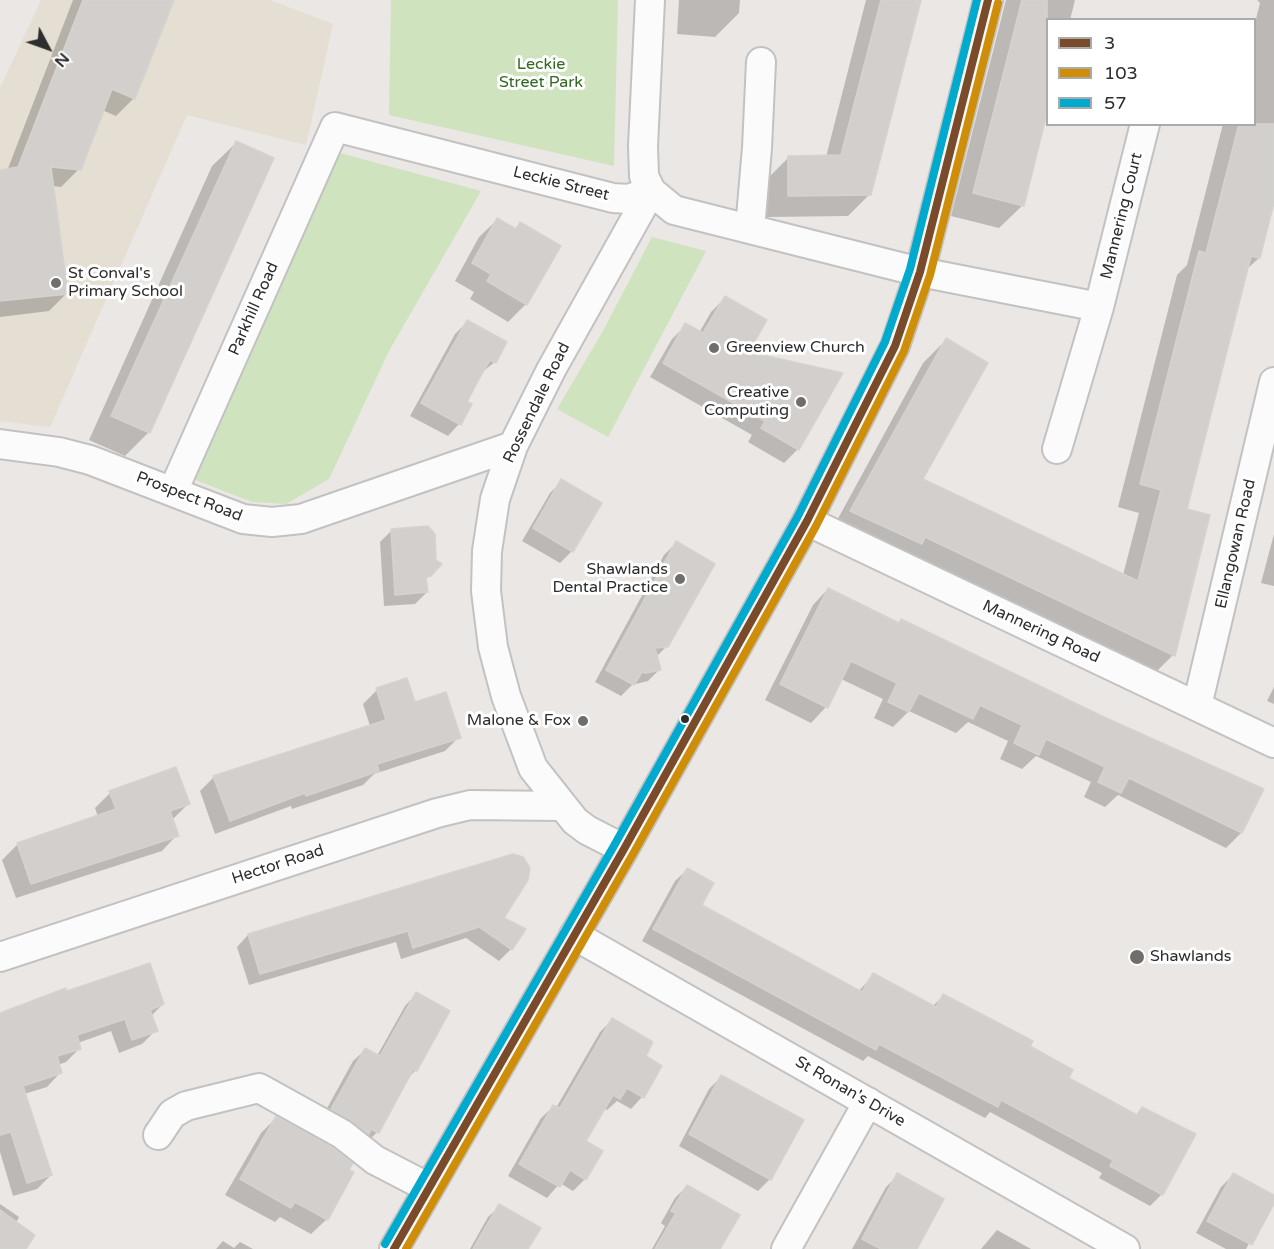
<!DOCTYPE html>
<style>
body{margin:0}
#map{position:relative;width:1274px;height:1249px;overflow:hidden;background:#eae7e4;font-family:"Varela Round",sans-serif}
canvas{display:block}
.legend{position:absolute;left:1046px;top:18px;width:210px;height:108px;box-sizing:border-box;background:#fff;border:2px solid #ababab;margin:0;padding:8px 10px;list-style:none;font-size:18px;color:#2d2d2d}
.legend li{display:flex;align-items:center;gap:12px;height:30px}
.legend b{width:30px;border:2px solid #ababab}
.north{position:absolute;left:18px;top:18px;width:60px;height:60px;-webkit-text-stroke:4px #fff;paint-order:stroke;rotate:131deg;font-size:16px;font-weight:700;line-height:24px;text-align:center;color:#2d2d2d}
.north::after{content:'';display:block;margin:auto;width:21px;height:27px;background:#2d2d2d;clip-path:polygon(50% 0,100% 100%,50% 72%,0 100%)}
</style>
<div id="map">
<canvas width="1274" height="1249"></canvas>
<ul class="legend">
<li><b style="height:8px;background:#7a4b2a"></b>3</li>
<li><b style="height:8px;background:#cf8e09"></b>103</li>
<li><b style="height:8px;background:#00a9ce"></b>57</li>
</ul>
<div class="north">N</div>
</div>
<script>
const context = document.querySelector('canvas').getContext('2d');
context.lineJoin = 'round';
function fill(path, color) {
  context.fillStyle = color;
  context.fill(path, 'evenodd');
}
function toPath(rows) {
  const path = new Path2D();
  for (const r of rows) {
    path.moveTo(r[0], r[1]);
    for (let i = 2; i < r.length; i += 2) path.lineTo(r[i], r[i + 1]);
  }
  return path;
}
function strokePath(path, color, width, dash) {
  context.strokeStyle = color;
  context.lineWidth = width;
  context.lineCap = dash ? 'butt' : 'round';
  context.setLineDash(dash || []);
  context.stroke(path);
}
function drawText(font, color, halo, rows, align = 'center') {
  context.font = font + ' "Varela Round",sans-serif';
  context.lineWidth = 6;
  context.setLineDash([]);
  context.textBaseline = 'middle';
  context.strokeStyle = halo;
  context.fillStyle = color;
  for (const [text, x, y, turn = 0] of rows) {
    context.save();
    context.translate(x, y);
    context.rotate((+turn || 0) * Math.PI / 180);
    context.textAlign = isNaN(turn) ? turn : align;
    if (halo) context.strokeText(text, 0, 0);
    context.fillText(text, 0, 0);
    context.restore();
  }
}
const education = toPath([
 [41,0,270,0,333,24,306,145,187,115,50,427,0,421,0,88]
]);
const green = toPath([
 [391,0,618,0,614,166,389,115],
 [336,152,481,191,389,351,329,479,286,504,252,502,193,479],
 [652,237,706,251,608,437,557,409,603,331]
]);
const shadow = toPath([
 [73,0,172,0,134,98,116,116,102,110,79,169,61,187,52,186,67,293,49,311,0,317,0,172,7,171],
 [679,0,740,0,739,13,715,37,677,34],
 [866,0,919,0,870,194,848,216,767,217,767,179,788,158,826,157],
 [1006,0,1075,0,1070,20,1048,20,1048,107,1023,205,999,228,951,216],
 [1257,0,1274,0,1274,197,1259,258,1246,270,1185,510,1173,655,1150,678,829,535,923,363,946,340,921,480,1123,575,1139,513,1118,507,1177,275,1187,265,1223,124,1254,124,1254,27,1260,3],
 [236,143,149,432,125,456,89,440,212,166],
 [497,220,515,230,521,224,526,304,508,322,470,299,474,292,455,281,479,237],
 [725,298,747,353,798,449,784,463,748,442,752,435,650,377,672,339,686,325,699,333,711,312],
 [467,322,495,362,481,373,465,402,470,405,459,424,448,436,410,416,455,334],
 [562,481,572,551,560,563,522,541,550,493],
 [392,530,430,575,425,580,427,592,415,604,384,606,380,542],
 [1274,534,1274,586,1261,583],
 [676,543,667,646,656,657,660,669,648,681,632,685,621,696,595,682,664,555],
 [828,589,898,624,1262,789,1241,833,1226,848,1118,795,1105,807,1084,797,1091,782,1036,756,1022,769,1000,759,1008,741,968,722,956,733,909,711,893,727,874,718,883,699,841,679,826,707,811,723,765,700,813,605],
 [1274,687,1274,704,1267,701],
 [377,690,414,704,459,737,445,751,374,774,363,785,292,809,291,806,215,834,200,791,214,777,370,726,363,704],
 [110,793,188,804,173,819,177,835,162,851,16,898,2,860,18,844,98,817,95,808],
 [687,870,700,906,858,992,873,975,933,1006,943,996,1028,1046,1067,1079,1135,1116,1142,1109,1162,1194,1150,1206,1099,1178,1102,1173,990,1112,985,1118,868,1056,863,1061,642,941,675,881],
 [502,918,511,949,499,961,466,938,401,959,396,942,249,985,237,947,248,935],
 [66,993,163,1004,151,1016,156,1030,142,1044,119,1053,111,1031,78,1043,80,1048,66,1062,58,1065,60,1073,47,1087,24,1094,51,1175,37,1189,13,1196,0,1152,0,1014],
 [416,994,415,1071,406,1080,377,1132,366,1144,320,1121,353,1061,365,1050,377,1056,405,1006],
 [612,1020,644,1057,642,1097,631,1109,617,1101,607,1110,603,1108,584,1141,585,1179,573,1191,560,1183,547,1198,508,1176,541,1118,553,1107,556,1108,600,1032],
 [721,1077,770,1179,758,1191,679,1146,709,1089],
 [276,1118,352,1173,327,1219,311,1234,280,1217,275,1222,225,1195,261,1133],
 [898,1175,913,1249,852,1249,886,1187],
 [1233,1175,1274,1197,1246,1249,1226,1249,1196,1233,1221,1187],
 [687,1186,718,1249,652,1249,665,1226,661,1223,675,1198],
 [0,1204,19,1217,16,1223,24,1249,0,1249],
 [500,1206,527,1249,470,1249,488,1217],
 [997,1230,1031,1249,981,1249],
 [223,1241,234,1248,240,1242,253,1249,216,1249]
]);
const building = toPath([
 [83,0,174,0,135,99,112,89,81,170,51,167,68,294,0,301,0,170,18,167,83,0],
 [881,0,921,0,871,195,788,196,788,156,841,155,881,0],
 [1022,0,1047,0,1047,113,1024,206,973,193,1022,0],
 [1239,124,1274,124,1274,203,1260,258,1251,256,1187,509,1210,515,1175,656,925,537,922,544,850,511,946,338,988,363,923,479,1138,581,1161,490,1140,484,1199,251,1206,253,1239,124],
 [236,141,274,158,150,433,111,416,236,141],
 [497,218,516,229,520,222,561,246,527,305,487,281,491,274,472,263,497,218],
 [725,296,767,320,749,352,843,373,799,450,761,428,765,421,663,363,685,323,703,333,725,296],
 [467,320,507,342,496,363,490,360,478,381,467,402,472,404,461,425,421,403,467,320],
 [561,479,602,503,573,552,533,528,561,479],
 [428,526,435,534,436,560,442,564,431,576,426,577,428,592,395,595,391,529,428,526],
 [676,541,715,564,668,647,655,648,661,670,646,673,642,672,634,685,606,670,676,541],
 [828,588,899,623,901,619,1104,717,1264,789,1242,833,1129,778,1121,793,1098,782,1105,767,1046,739,1039,755,1014,743,1022,725,980,705,973,719,919,693,909,712,888,702,897,683,851,661,828,708,780,684,828,588],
 [407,678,415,702,446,692,461,738,377,764,379,771,306,796,305,793,230,821,213,776,386,720,376,688,407,678],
 [176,767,190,804,170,811,179,836,31,884,17,843,116,809,109,791,176,767],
 [513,854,523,857,530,868,528,880,504,918,526,929,512,950,479,927,413,948,408,931,260,974,248,934,513,854],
 [687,868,714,883,702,905,862,992,873,973,936,1007,943,994,1033,1041,1030,1046,1073,1070,1069,1078,1137,1115,1142,1107,1196,1134,1163,1195,1110,1166,1113,1160,1001,1100,998,1107,879,1044,876,1050,653,929,687,868],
 [150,963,164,1004,150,1010,158,1031,132,1040,125,1019,77,1035,81,1049,57,1056,62,1073,23,1086,52,1175,27,1183,11,1132,0,1135,0,1013,66,988,67,991,150,963],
 [416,992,450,1011,417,1071,413,1070,379,1133,371,1129,369,1134,331,1109,365,1048,380,1056,416,992],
 [612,1018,653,1042,646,1056,662,1066,644,1098,627,1088,620,1099,613,1095,586,1141,603,1151,586,1180,570,1170,560,1187,519,1164,553,1105,560,1108,612,1018],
 [721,1075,804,1120,771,1180,689,1134,721,1075],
 [276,1116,333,1148,353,1163,349,1170,354,1172,328,1220,295,1202,291,1208,240,1179,276,1116],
 [897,1173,944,1199,917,1249,881,1249,862,1239,897,1173],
 [1233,1173,1274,1195,1274,1204,1252,1245,1207,1221,1233,1173],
 [687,1185,740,1215,720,1249,655,1249,676,1213,671,1211,687,1185],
 [499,1204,541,1228,528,1249,473,1249,499,1204],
 [0,1210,35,1235,26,1249,0,1249,0,1210]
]);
const minor = toPath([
 [750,229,757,148,761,62],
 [0,444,59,452,90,460,243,519,272,522,301,519,513,446],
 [1057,449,1099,307,1145,124],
 [173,491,335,127,613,198,629,199,651,191,674,210,920,272,1099,307],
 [807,521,1274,743],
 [1197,706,1274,382],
 [624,849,587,830,575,821,533,768,506,696,493,647,486,591,487,551,495,499,513,446,551,370,651,191,644,176,643,146,650,0],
 [574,935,1125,1249],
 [0,957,437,813,470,805,561,806],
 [158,1135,172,1114,186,1106,259,1088,342,1134,375,1160,429,1188],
 [394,1249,624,849,807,521,895,346,920,272,988,0],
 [786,1249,868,1102]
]);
const bus1 = toPath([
 [394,1249,624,849,807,521,895,346,920,272,988,0]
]);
const bus2 = toPath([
 [406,1249,633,854,816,526,904,351,930,275,998,3]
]);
const bus3 = toPath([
 [385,1244,615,844,798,516,885,342,910,269,977,0]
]);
const markers = [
 [56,283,6,"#6f6e6d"],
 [714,348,6,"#6f6e6d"],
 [801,402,6,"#6f6e6d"],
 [680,579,6,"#6f6e6d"],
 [685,719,5,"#2d2d2d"],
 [583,721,6,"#6f6e6d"],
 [1137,957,8,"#6f6e6d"]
];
const parkNames = [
 ["Leckie",541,65],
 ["Street Park",541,83]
];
const streetNames = [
 ["Leckie Street",561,184,14],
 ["Mannering Court",1122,216,-76],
 ["Parkhill Road",254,309,-66],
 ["Rossendale Road",537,403,-64],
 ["Prospect Road",189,497,21],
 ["Ellangowan Road",1236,544,-77],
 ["Mannering Road",1041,632,25],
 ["Hector Road",278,865,-18],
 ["St Ronan's Drive",850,1092,30]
];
const poiNames = [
 ["St Conval's",68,274],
 ["Primary School",68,292],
 ["Greenview Church",726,348],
 ["Creative",789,393,"right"],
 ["Computing",789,411,"right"],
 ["Shawlands",668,570,"right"],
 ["Dental Practice",668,588,"right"],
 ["Malone & Fox",571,721,"right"],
 ["Shawlands",1150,957]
];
fill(education, '#e4ded3');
fill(green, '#cfe3bf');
fill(shadow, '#0003');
fill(building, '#d2cfcd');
strokePath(building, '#d5d3d0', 1.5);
strokePath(minor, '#c3c2c2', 32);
strokePath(minor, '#fcfbfb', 28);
strokePath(bus1, '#7a4b2a', 8);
strokePath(bus2, '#cf8e09', 8);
strokePath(bus3, '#00a9ce', 8);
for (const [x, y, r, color] of markers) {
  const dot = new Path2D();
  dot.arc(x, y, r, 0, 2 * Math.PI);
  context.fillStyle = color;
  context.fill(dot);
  strokePath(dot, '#fff', 2);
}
drawText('16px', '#316720', '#fff', parkNames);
drawText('16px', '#2d2d2d', '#fff', streetNames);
drawText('16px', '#2d2d2d', '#fff', poiNames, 'left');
</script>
